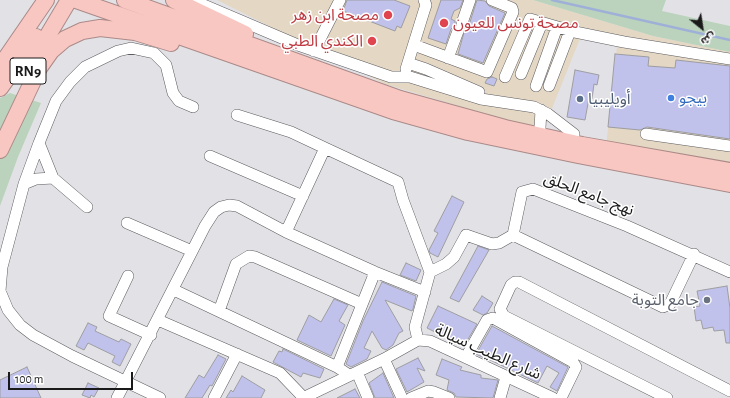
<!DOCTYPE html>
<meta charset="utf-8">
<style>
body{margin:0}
#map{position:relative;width:730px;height:398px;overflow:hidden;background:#e2e2e6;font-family:"Alegreya Sans","Noto Sans Arabic",sans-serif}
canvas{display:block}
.north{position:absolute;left:682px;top:8px;width:40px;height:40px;-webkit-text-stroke:3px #fff;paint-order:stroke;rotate:150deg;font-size:11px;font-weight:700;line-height:16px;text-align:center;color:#1a1a1b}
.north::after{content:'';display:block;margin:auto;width:14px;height:18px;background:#1a1a1b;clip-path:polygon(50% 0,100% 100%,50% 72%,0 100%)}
.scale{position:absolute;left:8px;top:372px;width:125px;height:18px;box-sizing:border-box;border:2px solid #1a1a1b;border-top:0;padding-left:5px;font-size:12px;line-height:14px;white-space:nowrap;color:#1a1a1b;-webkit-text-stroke:3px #fff;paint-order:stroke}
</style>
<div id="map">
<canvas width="730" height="398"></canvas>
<div class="north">ش</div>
<div class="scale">100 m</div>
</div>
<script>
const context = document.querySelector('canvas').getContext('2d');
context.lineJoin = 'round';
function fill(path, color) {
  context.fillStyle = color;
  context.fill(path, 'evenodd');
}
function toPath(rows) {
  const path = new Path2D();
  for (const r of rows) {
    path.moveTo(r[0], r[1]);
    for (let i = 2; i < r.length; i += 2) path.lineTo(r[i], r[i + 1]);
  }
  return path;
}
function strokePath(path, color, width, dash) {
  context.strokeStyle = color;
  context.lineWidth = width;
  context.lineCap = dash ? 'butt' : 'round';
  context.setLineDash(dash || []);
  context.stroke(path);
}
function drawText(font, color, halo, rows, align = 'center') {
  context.font = font + ' "Alegreya Sans","Noto Sans Arabic",sans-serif';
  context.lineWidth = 3;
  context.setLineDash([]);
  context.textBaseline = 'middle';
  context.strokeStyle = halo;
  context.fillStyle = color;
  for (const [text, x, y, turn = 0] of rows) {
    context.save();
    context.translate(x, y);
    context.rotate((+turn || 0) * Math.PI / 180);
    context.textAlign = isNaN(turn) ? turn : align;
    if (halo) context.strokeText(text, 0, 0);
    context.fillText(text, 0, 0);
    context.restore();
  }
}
const commercial = toPath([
 [217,0,533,0,653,36,730,52,730,171,606,147,617,46,581,36,543,131,385,84]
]);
const green = toPath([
 [533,0,666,0,662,11,730,26,730,52,653,36],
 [10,93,41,103,18,157,0,206,0,98]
]);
const stream = toPath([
 [552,0,730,40]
]);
const building = toPath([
 [347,0,394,0,410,6,401,28,397,26,395,31,343,11,347,0],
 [441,0,463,0,460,8,454,11,451,19,455,21,455,25,451,29,446,44,428,38,441,0],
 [477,0,485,1,489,6,505,13,483,63,458,54,465,29,469,25,477,0],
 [615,54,649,57,648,66,675,68,676,60,730,66,730,139,647,127,640,130,608,127,615,54],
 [575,70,599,75,597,85,594,84,592,99,589,98,585,120,567,117,575,70],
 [492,77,497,79,494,86,485,83,487,79,492,77],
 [452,196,464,202,438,257,430,253,429,250,438,233,434,231,452,196],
 [478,246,489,250,459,302,450,298,478,246],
 [406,263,421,270,416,281,400,275,406,263],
 [382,282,416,296,413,309,412,311,385,300,403,331,399,333,393,345,386,350,382,348,372,331,364,348,371,351,367,359,351,367,346,364,363,321,382,282],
 [727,286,730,308,730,343,726,343,724,330,714,331,713,327,703,329,701,320,696,321,694,307,700,306,697,291,727,286],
 [482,296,493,303,487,313,483,315,473,310,482,296],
 [334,299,348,305,339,321,345,325,331,356,297,340,309,315,321,322,334,299],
 [438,306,477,324,464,346,446,335,445,337,427,328,438,306],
 [88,323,97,327,95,331,119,342,121,339,131,344,120,366,112,362,115,356,88,343,84,350,76,346,88,323],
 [492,326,568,367,557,391,550,387,559,373,547,366,538,383,486,358,486,359,476,354,492,326],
 [283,349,324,369,320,378,303,373,301,377,273,362,279,351,282,352,283,349],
 [218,355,226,359,212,386,210,385,202,398,185,398,199,375,204,378,218,355],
 [418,358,425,371,417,368,424,382,407,392,396,369,418,358],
 [442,359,462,367,460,370,481,375,481,378,498,380,493,398,456,397,454,393,447,390,449,380,436,375,442,359],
 [27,367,41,398,0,398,0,380,27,367],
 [383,373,394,398,375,398,369,383,383,373],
 [242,376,265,390,261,398,226,398,231,390,233,392,242,376],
 [88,383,99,388,94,397,91,395,90,398,82,395,88,383],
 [355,389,360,398,337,398,355,389]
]);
const minor = toPath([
 [192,0,298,45,391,77,410,77,481,99,534,107,548,114,574,134],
 [462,23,470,0],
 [414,45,487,72,513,12,512,8,492,0],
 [314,51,340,0],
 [448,58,458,31],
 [408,63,426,69,479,92],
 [406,69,424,11,426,5,424,0],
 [521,74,542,23],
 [505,77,530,19,575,32,624,42,730,59],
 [536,86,557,27],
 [549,86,570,31],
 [237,115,291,132,325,148],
 [540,128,541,110],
 [646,134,730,146],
 [210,156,303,196],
 [53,178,87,207],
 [24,184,36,179,53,178,39,143],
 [127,223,192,251],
 [286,232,325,148,398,182,403,200,430,272,415,327,418,340],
 [513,235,663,307,670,304,694,254],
 [430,272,446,264,454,257,466,235,492,244,499,243,513,235,522,192,533,189,627,226,730,272],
 [128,276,109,316,151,335],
 [174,290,337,367,349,375],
 [219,311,236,264,249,256,255,257,362,304],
 [158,320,280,373,304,398],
 [466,357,487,320,493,318,573,362,576,367,561,398],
 [384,359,402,398],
 [337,367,375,272],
 [357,372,368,398],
 [117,398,205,226,214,212,221,207,229,205,237,206,286,232,375,272,425,292],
 [160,398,72,356,33,335,20,325,8,310,0,291,2,267,24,184,39,143,56,101,70,82,85,67,118,51,131,48,154,53,166,65,173,93,179,101,193,107],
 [214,398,237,354],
 [303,398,384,359,418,340,430,341,553,398],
 [411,398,428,391,434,392,449,398],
 [500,398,506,377],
 [667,398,504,316,500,309,511,285,515,282,519,282,730,391]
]);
const highway = toPath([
 [76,0,393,111,468,132,578,155,730,184],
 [125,0,400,99,505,128,582,145,730,171],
 [174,0,245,34],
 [32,62,69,0],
 [0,67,46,0],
 [0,88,36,37],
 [0,150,39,68,51,51,65,39,82,31,100,28,135,32,171,43]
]);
const markers = [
 [388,15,5,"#e0444e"],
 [444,23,5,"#e0444e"],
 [372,41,5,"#e0444e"],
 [671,98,4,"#3f7fe0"],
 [580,99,4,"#5c6f8a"],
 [707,300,4,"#6b7280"]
];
const shields = [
 [28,71,36]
];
const shieldNames = [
 ["RN9",28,71]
];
const healthNames = [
 ["مصحة ابن زهر",379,15],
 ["مصحة تونس للعيون",453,23,"left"],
 ["الكندي الطبي",363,41]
];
const shopNames = [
 ["بيجو",679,98]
];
const serviceNames = [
 ["أويليبيا",588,99]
];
const streetNames = [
 ["نهج جامع الحلق",589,194,21],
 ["شارع الطيب سيالة",488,352,24]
];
const worshipNames = [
 ["جامع التوبة",699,300]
];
fill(commercial, '#e4d7c3');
fill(green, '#bbd3bd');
strokePath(stream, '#9eb0d7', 2.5);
fill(building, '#c1c2ec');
strokePath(building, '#9d9da1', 1);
strokePath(minor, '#5c5c60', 12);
strokePath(highway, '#ab8a88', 18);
strokePath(minor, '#fff', 11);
strokePath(highway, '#f9c7c2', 16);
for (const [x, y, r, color] of markers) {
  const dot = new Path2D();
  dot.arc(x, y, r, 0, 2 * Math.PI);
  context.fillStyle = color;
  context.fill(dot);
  strokePath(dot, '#fff', 1.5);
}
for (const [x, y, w] of shields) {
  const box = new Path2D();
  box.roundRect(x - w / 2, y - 13, w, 26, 3);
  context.fillStyle = '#fff';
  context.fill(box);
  strokePath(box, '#1a1a1b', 1);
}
drawText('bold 15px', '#1a1a1b', null, shieldNames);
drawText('16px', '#be3a42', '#fff', healthNames, 'right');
drawText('16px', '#366cbe', '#fff', shopNames, 'left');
drawText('16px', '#4e5e75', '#fff', serviceNames, 'left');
drawText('16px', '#1a1a1b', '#fff', streetNames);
drawText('16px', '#5b616d', '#fff', worshipNames, 'right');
</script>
